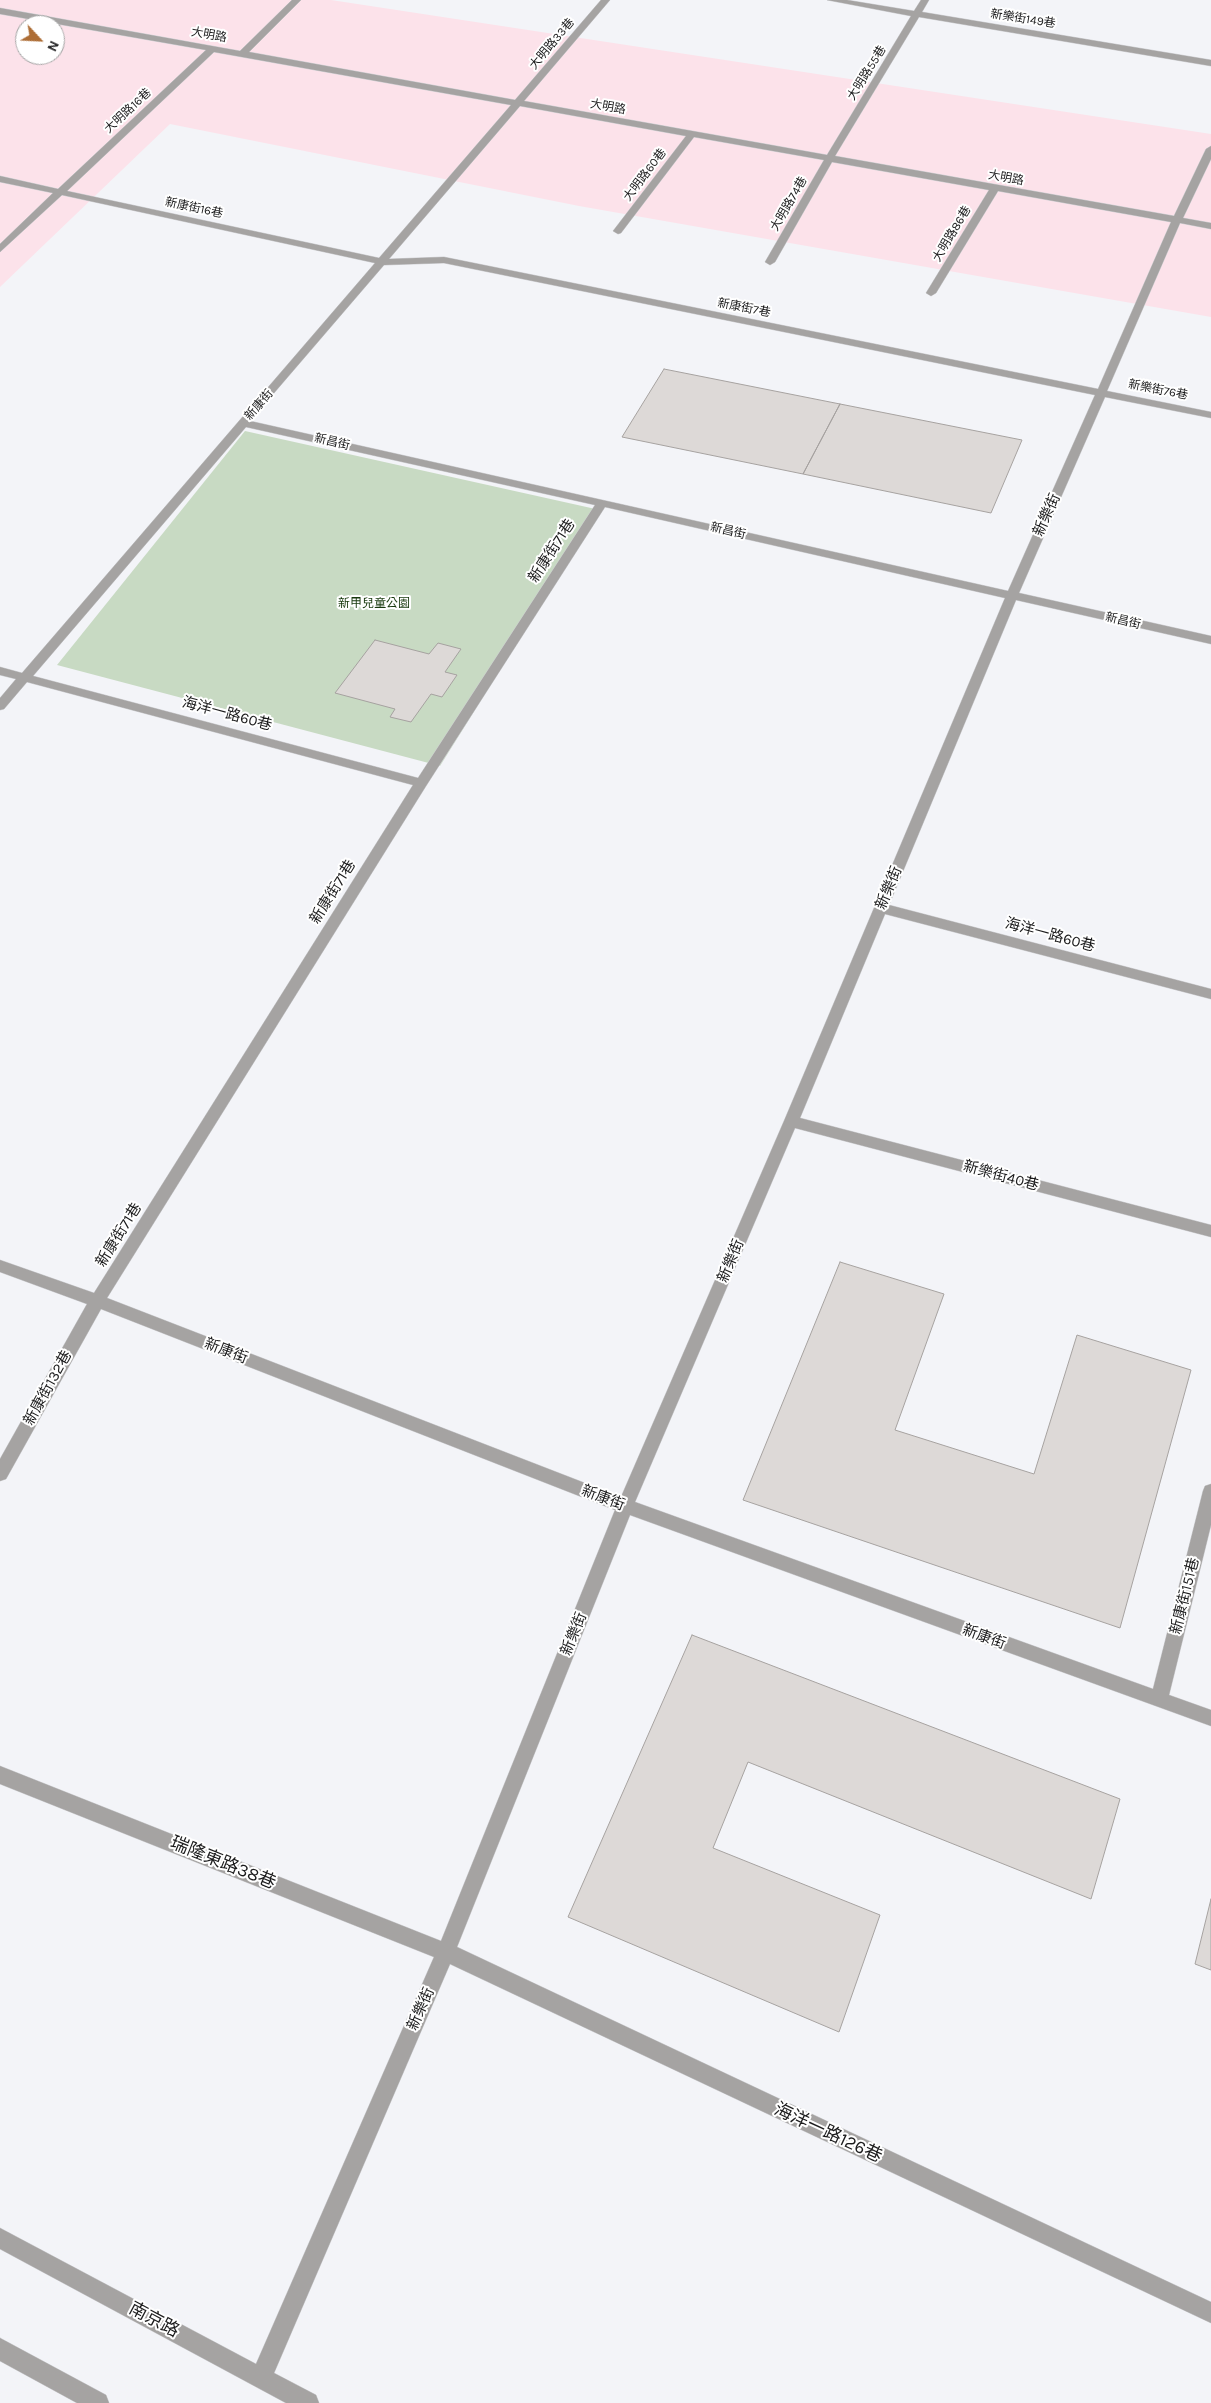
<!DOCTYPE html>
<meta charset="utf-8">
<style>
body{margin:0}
#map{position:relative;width:1211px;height:2403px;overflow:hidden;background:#f3f4f8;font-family:Karla,sans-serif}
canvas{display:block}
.north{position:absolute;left:15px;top:15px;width:50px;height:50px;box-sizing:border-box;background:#fff;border:1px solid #a4a4a4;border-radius:50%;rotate:115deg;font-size:14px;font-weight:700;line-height:20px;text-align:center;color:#1b1b1c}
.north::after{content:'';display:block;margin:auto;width:18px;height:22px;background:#ad6d35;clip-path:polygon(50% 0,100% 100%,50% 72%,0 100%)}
</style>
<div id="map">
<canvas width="1211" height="2403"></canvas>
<div class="north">N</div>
</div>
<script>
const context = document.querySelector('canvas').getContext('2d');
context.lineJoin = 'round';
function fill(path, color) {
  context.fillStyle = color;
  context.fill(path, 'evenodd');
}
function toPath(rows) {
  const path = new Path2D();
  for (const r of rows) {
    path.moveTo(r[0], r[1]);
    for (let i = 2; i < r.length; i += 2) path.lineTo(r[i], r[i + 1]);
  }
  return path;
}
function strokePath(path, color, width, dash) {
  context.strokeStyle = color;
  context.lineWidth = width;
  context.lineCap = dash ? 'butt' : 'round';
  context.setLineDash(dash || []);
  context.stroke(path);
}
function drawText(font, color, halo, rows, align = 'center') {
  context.font = font + ' Karla,"Noto Sans TC",sans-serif';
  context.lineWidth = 4;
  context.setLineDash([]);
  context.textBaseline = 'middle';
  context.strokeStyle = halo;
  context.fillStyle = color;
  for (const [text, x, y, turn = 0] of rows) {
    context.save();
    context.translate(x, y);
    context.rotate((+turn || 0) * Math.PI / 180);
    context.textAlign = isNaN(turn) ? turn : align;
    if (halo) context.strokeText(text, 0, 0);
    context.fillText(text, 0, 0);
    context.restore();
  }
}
const commercial = toPath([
 [0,0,331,0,1211,134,1211,317,579,206,170,124,0,287],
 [25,25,55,25,55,55,25,55]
]);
const green = toPath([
 [245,431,600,510,440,766,57,665]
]);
const building = toPath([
 [664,369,840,404,803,474,622,437,664,369],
 [840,404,1022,440,991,513,803,474,840,404],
 [375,640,429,654,438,643,461,649,445,672,457,675,442,697,431,694,411,722,390,717,395,709,335,693,375,640],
 [840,1262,944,1294,895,1430,1034,1474,1077,1335,1191,1370,1120,1628,743,1500,840,1262],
 [692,1635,1120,1799,1091,1899,748,1762,713,1848,880,1915,839,2032,568,1917,692,1635],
 [1211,1899,1211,1970,1195,1964,1211,1899]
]);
const minor = toPath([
 [292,0,301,0,249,52,515,100,601,0,610,0,524,101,827,155,911,16,827,0,847,0,914,11,921,0,929,0,922,12,1211,60,1211,66,919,17,835,156,1174,216,1206,149,1211,146,1211,159,1183,218,1211,223,1211,229,1180,223,1107,391,1211,412,1211,418,1105,397,1019,593,1211,636,1211,644,1016,600,889,905,1211,989,1211,999,885,914,800,1118,1211,1225,1211,1237,795,1128,635,1502,1153,1689,1203,1491,1205,1486,1211,1484,1211,1525,1169,1695,1211,1710,1211,1726,630,1515,457,1947,1211,2302,1211,2323,450,1964,274,2373,316,2395,319,2403,286,2403,0,2249,0,2228,256,2364,434,1957,0,1784,0,1766,441,1941,615,1510,101,1309,6,1479,0,1481,0,1459,87,1304,0,1272,0,1260,94,1293,413,785,27,682,4,709,0,710,0,698,16,679,0,675,0,667,22,673,375,263,62,195,0,252,0,244,53,193,0,182,0,176,58,189,206,50,0,14,0,8,240,51,292,0],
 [214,52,242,57,511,105,379,258,67,191,214,52],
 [520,106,686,136,613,231,618,234,621,233,694,137,824,160,765,262,770,265,775,262,832,162,989,190,926,293,931,296,936,293,998,191,1171,222,1098,389,444,257,389,259,520,106],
 [444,263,1095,395,1008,591,250,421,384,265,444,263],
 [246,427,595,505,418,778,33,676,246,427],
 [605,507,1005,598,784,1121,621,1497,107,1298,426,786,605,507],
 [0,2338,106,2395,109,2403,77,2403,0,2361,0,2338]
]);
const farStreetnames = [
 ["新樂街149巷",1023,19,9],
 ["大明路",209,35,10],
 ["大明路33巷",552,44,-50],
 ["大明路55巷",867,73,-58],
 ["大明路",608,107,10],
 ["大明路16巷",128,111,-43],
 ["大明路60巷",645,175,-53],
 ["大明路",1006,178,10],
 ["大明路74巷",789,204,-60],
 ["新康街16巷",194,208,12],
 ["大明路86巷",952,234,-59],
 ["新康街7巷",744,308,11],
 ["新樂街76巷",1158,390,11],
 ["新康街",259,405,-49],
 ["新昌街",332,442,13],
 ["新昌街",728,531,13],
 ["新昌街",1123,621,13]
];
const farParknames = [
 ["新甲兒童公園",374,604]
];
const streetNames = [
 ["新樂街",1047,515,-66],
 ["新康街71巷",552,551,-57],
 ["海洋一路60巷",227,714,15],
 ["新樂街",889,888,-67],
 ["新康街71巷",333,892,-58],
 ["海洋一路60巷",1050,935,15],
 ["新樂街40巷",1001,1176,15],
 ["新康街71巷",119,1235,-58],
 ["新樂街",731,1261,-67],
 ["新康街",226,1351,21],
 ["新康街132巷",48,1388,-61],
 ["新康街",603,1498,21],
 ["新康街151巷",1185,1596,-76],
 ["新樂街",574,1634,-68],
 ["新康街",984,1637,20],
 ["新樂街",421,2009,-66]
];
const nearStreetnames = [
 ["瑞隆東路38巷",223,1863,22],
 ["海洋一路126巷",828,2133,25],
 ["南京路",154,2320,28]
];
fill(commercial, '#fce2ea');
fill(green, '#c8dac3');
fill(building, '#ddd9d7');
strokePath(building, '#a6a2a0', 1);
strokePath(minor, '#d0d1d5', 1);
fill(minor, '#a5a3a2');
drawText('12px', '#1b1b1c', '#fff', farStreetnames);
drawText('12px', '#17380d', '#fff', farParknames);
drawText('15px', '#1b1b1c', '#fff', streetNames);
drawText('18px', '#1b1b1c', '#fff', nearStreetnames);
</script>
